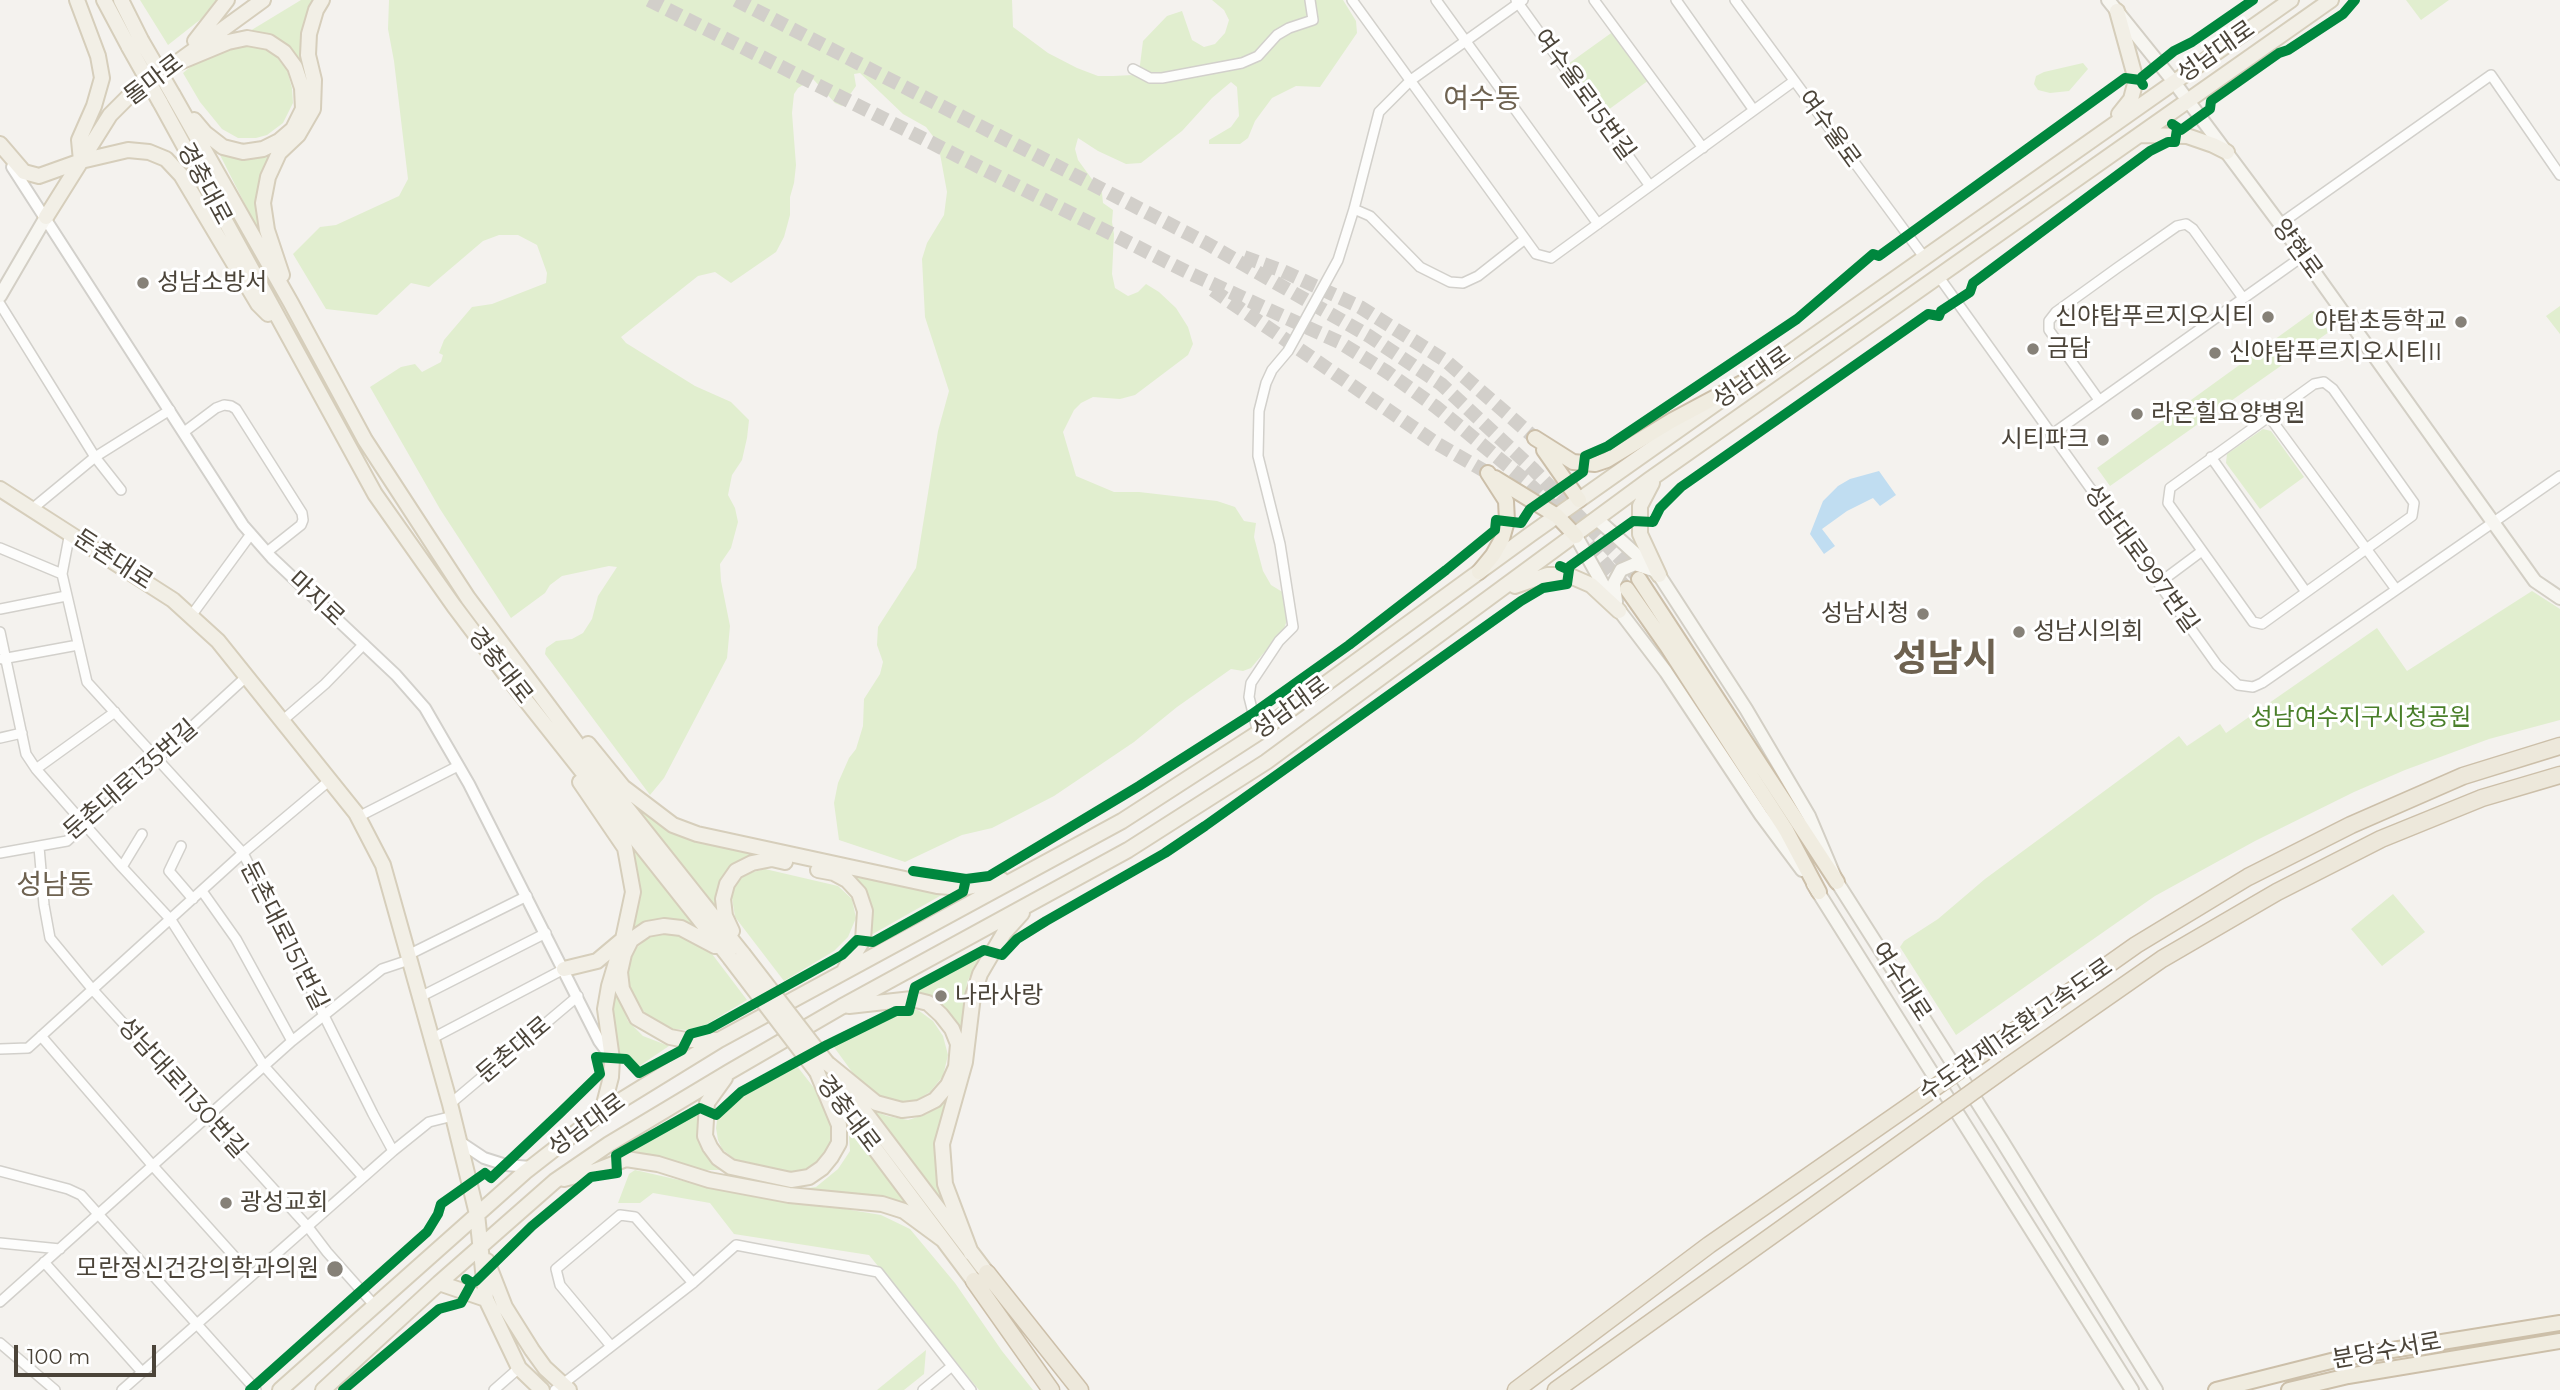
<!DOCTYPE html>
<meta charset="utf-8">
<style>
body{margin:0}
#map{position:relative;width:2560px;height:1390px;overflow:hidden;background:#f4f2ee;font-family:Montserrat,sans-serif}
canvas{display:block}
.scale{position:absolute;left:14px;top:1345px;width:142px;height:32px;box-sizing:border-box;border:4px solid #4b4439;border-top:0;padding-left:9px;font-size:21px;line-height:24px;white-space:nowrap;color:#4b4439;-webkit-text-stroke:5px #fff;paint-order:stroke}
</style>
<div id="map">
<canvas width="2560" height="1390"></canvas>
<div class="scale">100 m</div>
</div>
<script>
const context = document.querySelector('canvas').getContext('2d');
context.lineJoin = 'round';
function fill(path, color) {
  context.fillStyle = color;
  context.fill(path, 'evenodd');
}
function toPath(rows) {
  const path = new Path2D();
  for (const r of rows) {
    path.moveTo(r[0], r[1]);
    for (let i = 2; i < r.length; i += 2) path.lineTo(r[i], r[i + 1]);
  }
  return path;
}
function strokePath(path, color, width, dash) {
  context.strokeStyle = color;
  context.lineWidth = width;
  context.lineCap = dash ? 'butt' : 'round';
  context.setLineDash(dash || []);
  context.stroke(path);
}
function drawText(font, color, halo, rows, align = 'center') {
  context.font = font + ' Montserrat,"Noto Sans KR",sans-serif';
  context.lineWidth = 6;
  context.setLineDash([]);
  context.textBaseline = 'middle';
  context.strokeStyle = halo;
  context.fillStyle = color;
  for (const [text, x, y, turn = 0] of rows) {
    context.save();
    context.translate(x, y);
    context.rotate((+turn || 0) * Math.PI / 180);
    context.textAlign = isNaN(turn) ? turn : align;
    if (halo) context.strokeText(text, 0, 0);
    context.fillText(text, 0, 0);
    context.restore();
  }
}
const green = toPath([
 [140,0,216,0,201,19,168,45],
 [301,0,319,0,307,70,285,47,265,33,245,34],
 [389,0,1012,0,1013,27,1048,53,1077,68,1098,76,1113,76,1133,75,1140,65,1143,41,1167,16,1182,11,1192,40,1204,47,1215,44,1225,33,1229,20,1224,10,1212,0,1343,0,1356,21,1357,33,1320,87,1296,86,1272,98,1255,121,1248,138,1240,144,1209,144,1209,140,1231,127,1239,116,1237,87,1231,82,1212,98,1182,131,1141,163,1126,164,1098,151,1078,138,1075,149,1078,160,1102,193,1103,203,1113,210,1112,222,1114,234,1112,274,1115,288,1128,296,1138,292,1146,284,1159,292,1176,308,1188,327,1193,344,1188,355,1135,395,1120,399,1093,397,1081,403,1074,410,1063,432,1076,476,1114,492,1139,492,1217,501,1235,507,1244,521,1256,523,1254,537,1263,571,1271,585,1284,593,1288,617,1284,629,1251,668,1243,671,1231,669,1177,707,1134,742,1054,796,992,828,962,835,905,862,839,840,834,803,838,783,849,758,856,749,863,726,864,699,880,674,883,662,877,645,878,627,916,568,938,431,949,391,925,317,922,259,927,243,944,215,947,192,938,143,926,127,903,114,860,73,854,74,856,86,842,106,835,103,813,79,798,88,794,94,792,113,796,165,794,183,790,197,790,215,784,237,776,252,731,283,715,272,698,276,621,337,626,343,695,386,731,402,749,420,747,438,742,460,732,475,728,495,735,508,738,522,731,548,720,564,721,581,730,626,727,658,664,778,650,795,545,654,546,648,556,641,572,639,583,633,592,619,598,596,617,567,609,566,562,576,550,585,545,593,511,618,440,509,370,387,401,367,415,364,422,372,441,362,443,355,439,353,444,340,472,307,492,304,546,283,547,273,537,245,518,235,499,235,483,241,429,287,411,283,377,315,326,309,293,254,320,227,336,225,399,196,408,179,394,61,388,29],
 [2406,0,2449,0,2421,20],
 [1614,31,1649,80,1604,113,1568,64],
 [226,44,261,44,273,52,287,70,292,88,293,103,283,123,267,135,256,138,238,138,222,129,200,102,183,73,206,54],
 [2083,63,2088,69,2069,91,2050,93,2038,90,2034,84,2036,76,2044,72],
 [278,151,259,199,259,232,219,153,249,160],
 [2560,306,2560,334,2546,316],
 [2314,311,2329,332,2110,486,2097,468],
 [2263,429,2271,431,2304,477,2260,509,2226,463,2227,454],
 [2532,591,2560,609,2560,720,2489,739,2405,770,2354,792,2255,841,2155,896,1956,1035,1900,947,1904,941,1938,919,1985,879,2179,736,2187,746,2220,724,2226,733,2377,628,2407,671],
 [632,806,658,822,688,837,761,853,737,865,718,909],
 [630,842,700,928,682,920,662,918,643,927,624,943,635,912,640,888],
 [765,869,838,886,852,899,856,918,848,937,834,951,784,981,735,917,732,898,736,883,746,874],
 [842,871,912,888,947,892,871,935,873,918,869,902],
 [2393,894,2425,932,2382,966,2351,929],
 [663,933,686,936,706,946,747,1000,707,1024,688,1030,672,1029,651,1021,633,997,626,977,625,964,635,949,648,938],
 [981,955,967,982,962,1039,928,996,911,992],
 [615,966,618,996,628,1021,643,1036,669,1046,635,1069,620,1062,606,995],
 [902,1007,918,1010,933,1021,943,1036,948,1055,943,1076,930,1092,913,1102,896,1104,882,1100,866,1091,831,1043,886,1012],
 [793,1061,825,1102,833,1127,831,1141,825,1156,813,1170,796,1176,737,1161,722,1149,718,1140,716,1128,718,1113,730,1097],
 [949,1095,936,1137,937,1179,946,1213,866,1108,887,1116,908,1120,927,1114],
 [691,1112,699,1113,697,1133,707,1156,720,1170,692,1170,653,1157,621,1153],
 [848,1121,916,1214,792,1190,816,1187,838,1169,850,1151],
 [635,1170,706,1186,881,1215,910,1229,955,1283,1002,1351,1033,1390,979,1390,869,1255,734,1234,710,1203,653,1193,640,1203,618,1203,629,1174],
 [926,1350,924,1374,904,1390,877,1390]
]);
const water = toPath([
 [1879,471,1896,495,1880,506,1873,498,1847,511,1822,529,1835,546,1824,554,1810,534,1823,501,1838,486,1850,479]
]);
const trunkTunnel = toPath([
 [649,0,1189,273,1339,342,1387,372,1436,407,1525,480,1561,514],
 [736,0,1206,243,1369,336,1441,384,1533,469,1636,575],
 [1244,257,1283,271,1360,307,1446,361,1535,438],
 [1213,290,1436,443,1488,473],
 [1575,529,1627,589]
]);
const minor = toPath([
 [1352,0,1536,254,1551,258,1794,81],
 [1436,0,1598,224],
 [1516,0,1650,186],
 [1594,0,1703,148],
 [1676,0,1753,109],
 [1735,0,1924,257],
 [1133,69,1150,78,1162,78,1242,63,1258,56,1277,35,1289,28,1313,20,1310,0],
 [1354,209,1370,216,1420,267,1450,282,1463,283,1478,276,1525,239],
 [2280,224,2491,75,2560,175],
 [1939,277,2217,665,2238,685,2253,687,2262,683,2560,476],
 [0,304,95,457,121,490],
 [2324,382,2333,389,2414,503,2412,516,2262,624,2253,622,2168,503,2170,488,2314,384,2324,382],
 [2099,400,2049,330,2049,321,2056,312,2117,268,2177,226,2186,224,2193,229,2243,298],
 [2268,415,2395,588],
 [184,432,216,408,224,405,231,406,236,409,302,513,303,520,301,525,267,552],
 [2051,435,2303,256],
 [2211,457,2306,592],
 [32,509,95,457,170,410],
 [70,532,62,574,87,682,243,853,373,1114,393,1151],
 [0,548,62,574],
 [2159,583,2202,551],
 [0,609,66,596],
 [191,616,251,534],
 [0,632,26,754,36,769,122,867],
 [2,659,78,645],
 [282,721,325,684,364,644],
 [1258,733,1249,697,1251,683,1279,641,1293,627,1280,544,1258,456,1259,411,1266,383,1272,370,1288,351,1338,260,1354,209,1379,112,1411,80,1523,0],
 [0,738,22,733],
 [36,769,115,712],
 [358,817,458,766],
 [142,834,122,867,171,920,264,1066,363,1177],
 [181,846,169,871,193,899],
 [39,847,44,905,50,938,93,990,308,1227,327,1252,375,1306],
 [0,853,67,841,246,677],
 [202,891,236,939,292,1041],
 [408,955,527,896],
 [420,997,546,933],
 [41,1036,153,1166,251,1275],
 [431,1039,564,969],
 [0,1049,28,1048,243,853,330,780],
 [450,1104,578,996],
 [0,1171,68,1189,81,1195,256,1390],
 [0,1243,60,1249],
 [44,1262,142,1372],
 [0,1302,292,1041,382,969,409,960],
 [0,1343,55,1390],
 [611,1346,560,1285,556,1269,620,1215,635,1217,693,1283],
 [122,1390,393,1151,429,1122,453,1116],
 [494,1390,519,1368],
 [555,1390,693,1283,736,1245,878,1272,971,1390],
 [923,1390,952,1366]
]);
const tertiary = toPath([
 [12,167,243,525,272,558,396,675,425,708,469,784,599,1041,610,1056],
 [460,1142,484,1158,506,1165,531,1167]
]);
const secondary = toPath([
 [2108,0,2174,82,2280,224,2535,581,2560,598],
 [0,296,46,217],
 [1597,519,1659,575,1746,709,1809,816,1837,882,2002,1141,2156,1390],
 [1576,536,1612,601,1666,672,1761,815,1802,870],
 [1616,602,1614,583,1621,570,1635,564,1650,569],
 [1813,884,2132,1390]
]);
const primary = toPath([
 [77,0,98,56,102,78,94,106,79,140,81,161],
 [104,0,129,47],
 [121,0,141,40],
 [2117,11,2136,80,2131,99,2119,114],
 [195,41,227,0],
 [175,64,228,42,247,38,269,42,284,52,295,67,302,88,303,109,293,129,279,141,263,149,243,152,223,147,205,133,194,120],
 [173,95,291,303,365,440,468,598,592,764,743,954],
 [160,102,375,494,454,606,512,683,730,958],
 [2139,135,2187,136,2213,145,2227,152],
 [0,144,24,172,39,176,81,161,128,150,149,152,166,159,181,175,258,304,268,314],
 [46,217,110,115,139,86,175,64,263,0],
 [282,275,267,230,263,203,268,177,279,153,298,135,313,109,314,80,308,55,309,34,316,10,322,0],
 [1748,382,2291,0],
 [1652,483,1640,506,1640,534,1659,575],
 [0,489,173,600,218,641,356,813,383,865,450,1104,477,1214,486,1299,519,1368,542,1390],
 [1515,586,1547,575,1568,575,1591,585,1619,611],
 [588,744,623,787,673,825,697,834,937,886,964,888,1002,880],
 [580,782,625,848,633,892,623,939,609,986,605,1009,612,1059,611,1077,602,1112],
 [818,870,834,873,847,880,859,893,865,911,863,940,845,969],
 [732,931,725,916,723,899,727,884,736,871,752,863,772,859,785,862],
 [715,946,681,928,664,926,647,929,631,940,624,954,620,972,622,989,637,1018,670,1037,686,1040,718,1040],
 [564,969,597,961,622,940],
 [827,1063,876,1103,902,1110,919,1108,935,1100,948,1085,956,1067,958,1044,952,1029,941,1015,928,1003,912,999,849,1006],
 [725,1078,707,1103,705,1136,710,1147,718,1158,731,1167,791,1180,809,1177,822,1168,831,1157,839,1143,839,1125,817,1072],
 [843,1083,987,1273],
 [831,1090,974,1281],
 [564,1179,595,1171,626,1159,658,1164,709,1180,789,1195,882,1204,904,1211,942,1239],
 [971,1253,945,1184,942,1144,965,1062,973,996,980,974,1004,933,1022,913],
 [487,1261,505,1307,532,1350,545,1368,569,1390],
 [439,1283,486,1299],
 [280,1390,525,1172,602,1112,719,1040,1122,821,1258,733,1531,534,1725,397],
 [323,1390,439,1283,555,1181,609,1144,729,1072,841,1007,1128,850,1266,762,1649,480,2331,0]
]);
const trunk = toPath([
 [1535,438,1573,462,1595,464,1607,460,1671,421,1755,376],
 [1544,450,1579,500],
 [1495,478,1557,516,1576,536],
 [1479,572,1493,555,1502,539,1507,521,1506,501,1488,473],
 [1639,579,1837,882],
 [1627,589,1667,646,1786,830,1819,892],
 [2216,1390,2343,1358,2560,1323],
 [2289,1390,2348,1376,2560,1341]
]);
const motorway = toPath([
 [1996,1044,2136,945,2248,877,2351,825,2463,776,2560,746],
 [2010,1065,2162,959,2277,892,2381,839,2482,798,2560,775],
 [987,1273,1080,1390],
 [974,1281,1051,1390],
 [1516,1390,1709,1245,1916,1101],
 [1556,1390,1932,1121]
]);
const primaryBridge = toPath([
 [141,40,173,95],
 [129,47,160,102],
 [743,954,827,1063],
 [730,958,817,1072]
]);
const motorwayBridge = toPath([
 [1916,1101,1996,1044],
 [1932,1121,2010,1065]
]);
const cycleway = toPath([
 [2143,85,2140,80,2142,77,2174,51,2192,42,2253,0],
 [2172,124,2181,130,2210,109,2211,101,2279,53,2288,50,2343,14,2355,0],
 [1560,566,1569,570,1570,566,1633,521,1653,522,1660,508,1681,487,1928,314,1939,316,1941,311,1970,292,1973,283,2096,191,2150,151,2168,142,2175,142,2177,129],
 [913,871,966,879,989,876,1139,786,1252,714,1349,645,1446,570,1495,530,1496,520,1521,523,1530,509,1583,472,1585,456,1608,446,1797,319,1873,254,1879,256,2125,78,2140,80],
 [466,1279,472,1283,476,1281,532,1226,591,1177,617,1173,616,1155,700,1108,716,1115,741,1092,827,1045,896,1011,909,1011,915,987,984,950,1002,955,1017,939,1046,921,1165,853,1205,826,1521,601,1543,588,1567,584,1569,570],
 [250,1390,427,1232,438,1214,441,1204,485,1173,491,1178,560,1113,600,1074,596,1057,626,1059,639,1073,682,1050,690,1034,709,1029,842,955,857,940,873,942,963,892,966,879],
 [343,1390,439,1309,461,1303,472,1283]
]);
const markers = [
 [143,283,7,"#868178"],
 [2268,317,7,"#868178"],
 [2461,322,7,"#868178"],
 [2033,349,7,"#868178"],
 [2215,353,7,"#868178"],
 [2137,414,7,"#868178"],
 [2103,440,7,"#868178"],
 [1923,614,7,"#868178"],
 [2019,632,7,"#868178"],
 [941,996,7,"#868178"],
 [226,1203,7,"#868178"],
 [335,1269,9,"#868178"]
];
const streetNames = [
 ["성남대로",2216,52,-35],
 ["돌마로",154,80,-37],
 ["여수울로15번길",1584,95,54],
 ["여수울로",1829,129,54],
 ["경충대로",204,184,62],
 ["양현로",2297,249,54],
 ["성남대로",1752,378,-35],
 ["성남대로997번길",2141,559,54],
 ["둔촌대로",113,560,33],
 ["마지로",316,599,43],
 ["경충대로",500,666,52],
 ["성남대로",1291,708,-36],
 ["둔촌대로135번길",131,780,-41],
 ["둔촌대로151번길",284,936,63],
 ["여수대로",1901,982,57],
 ["수도권제1순환고속도로",2016,1030,-35],
 ["둔촌대로",514,1050,-40],
 ["성남대로1130번길",182,1088,48],
 ["경충대로",848,1114,53],
 ["성남대로",587,1125,-36],
 ["분당수서로",2387,1351,-10]
];
const poiNames = [
 ["성남소방서",157,283],
 ["신야탑푸르지오시티",2254,317,"right"],
 ["야탑초등학교",2447,322,"right"],
 ["금담",2047,349],
 ["신야탑푸르지오시티II",2229,353],
 ["라온힐요양병원",2151,414],
 ["시티파크",2089,440,"right"],
 ["성남시청",1909,614,"right"],
 ["성남시의회",2033,632],
 ["나라사랑",955,996],
 ["광성교회",240,1203],
 ["모란정신건강의학과의원",319,1269,"right"]
];
const parkNames = [
 ["성남여수지구시청공원",2361,718]
];
const quarterNames = [
 ["여수동",1482,100],
 ["성남동",55,886]
];
const townNames = [
 ["성남시",1945,660]
];
fill(green, '#e1eecf');
fill(water, '#c0ddf1');
strokePath(trunkTunnel, '#d2cfca', 14, [14, 7]);
strokePath(minor, '#d2d0cb', 12);
strokePath(tertiary, '#d2d0cb', 14);
strokePath(secondary, '#d3cfc5', 16);
strokePath(primary, '#d6cebb', 18);
strokePath(trunk, '#ccbfa9', 18);
strokePath(motorway, '#ccbfa9', 19);
strokePath(minor, '#fdfdfc', 9);
strokePath(tertiary, '#fdfdfc', 10);
strokePath(secondary, '#f7f6f1', 12);
strokePath(primary, '#f2efe6', 14);
strokePath(trunk, '#f0ece0', 14);
strokePath(motorway, '#ede8db', 16);
strokePath(primaryBridge, '#d6cebb', 18, []);
strokePath(motorwayBridge, '#ccbfa9', 19, []);
strokePath(primaryBridge, '#f2efe6', 14);
strokePath(motorwayBridge, '#ede8db', 16);
strokePath(cycleway, '#00873e', 10);
for (const [x, y, r, color] of markers) {
  const dot = new Path2D();
  dot.arc(x, y, r, 0, 2 * Math.PI);
  context.fillStyle = color;
  context.fill(dot);
  strokePath(dot, '#fff', 2.5);
}
drawText('24px', '#4b4439', '#fff', streetNames);
drawText('24px', '#4b4439', '#fff', poiNames, 'left');
drawText('24px', '#4a7f2a', '#fff', parkNames);
drawText('28px', '#6e6250', '#fff', quarterNames);
drawText('bold 38px', '#6e6250', '#fff', townNames);
</script>
